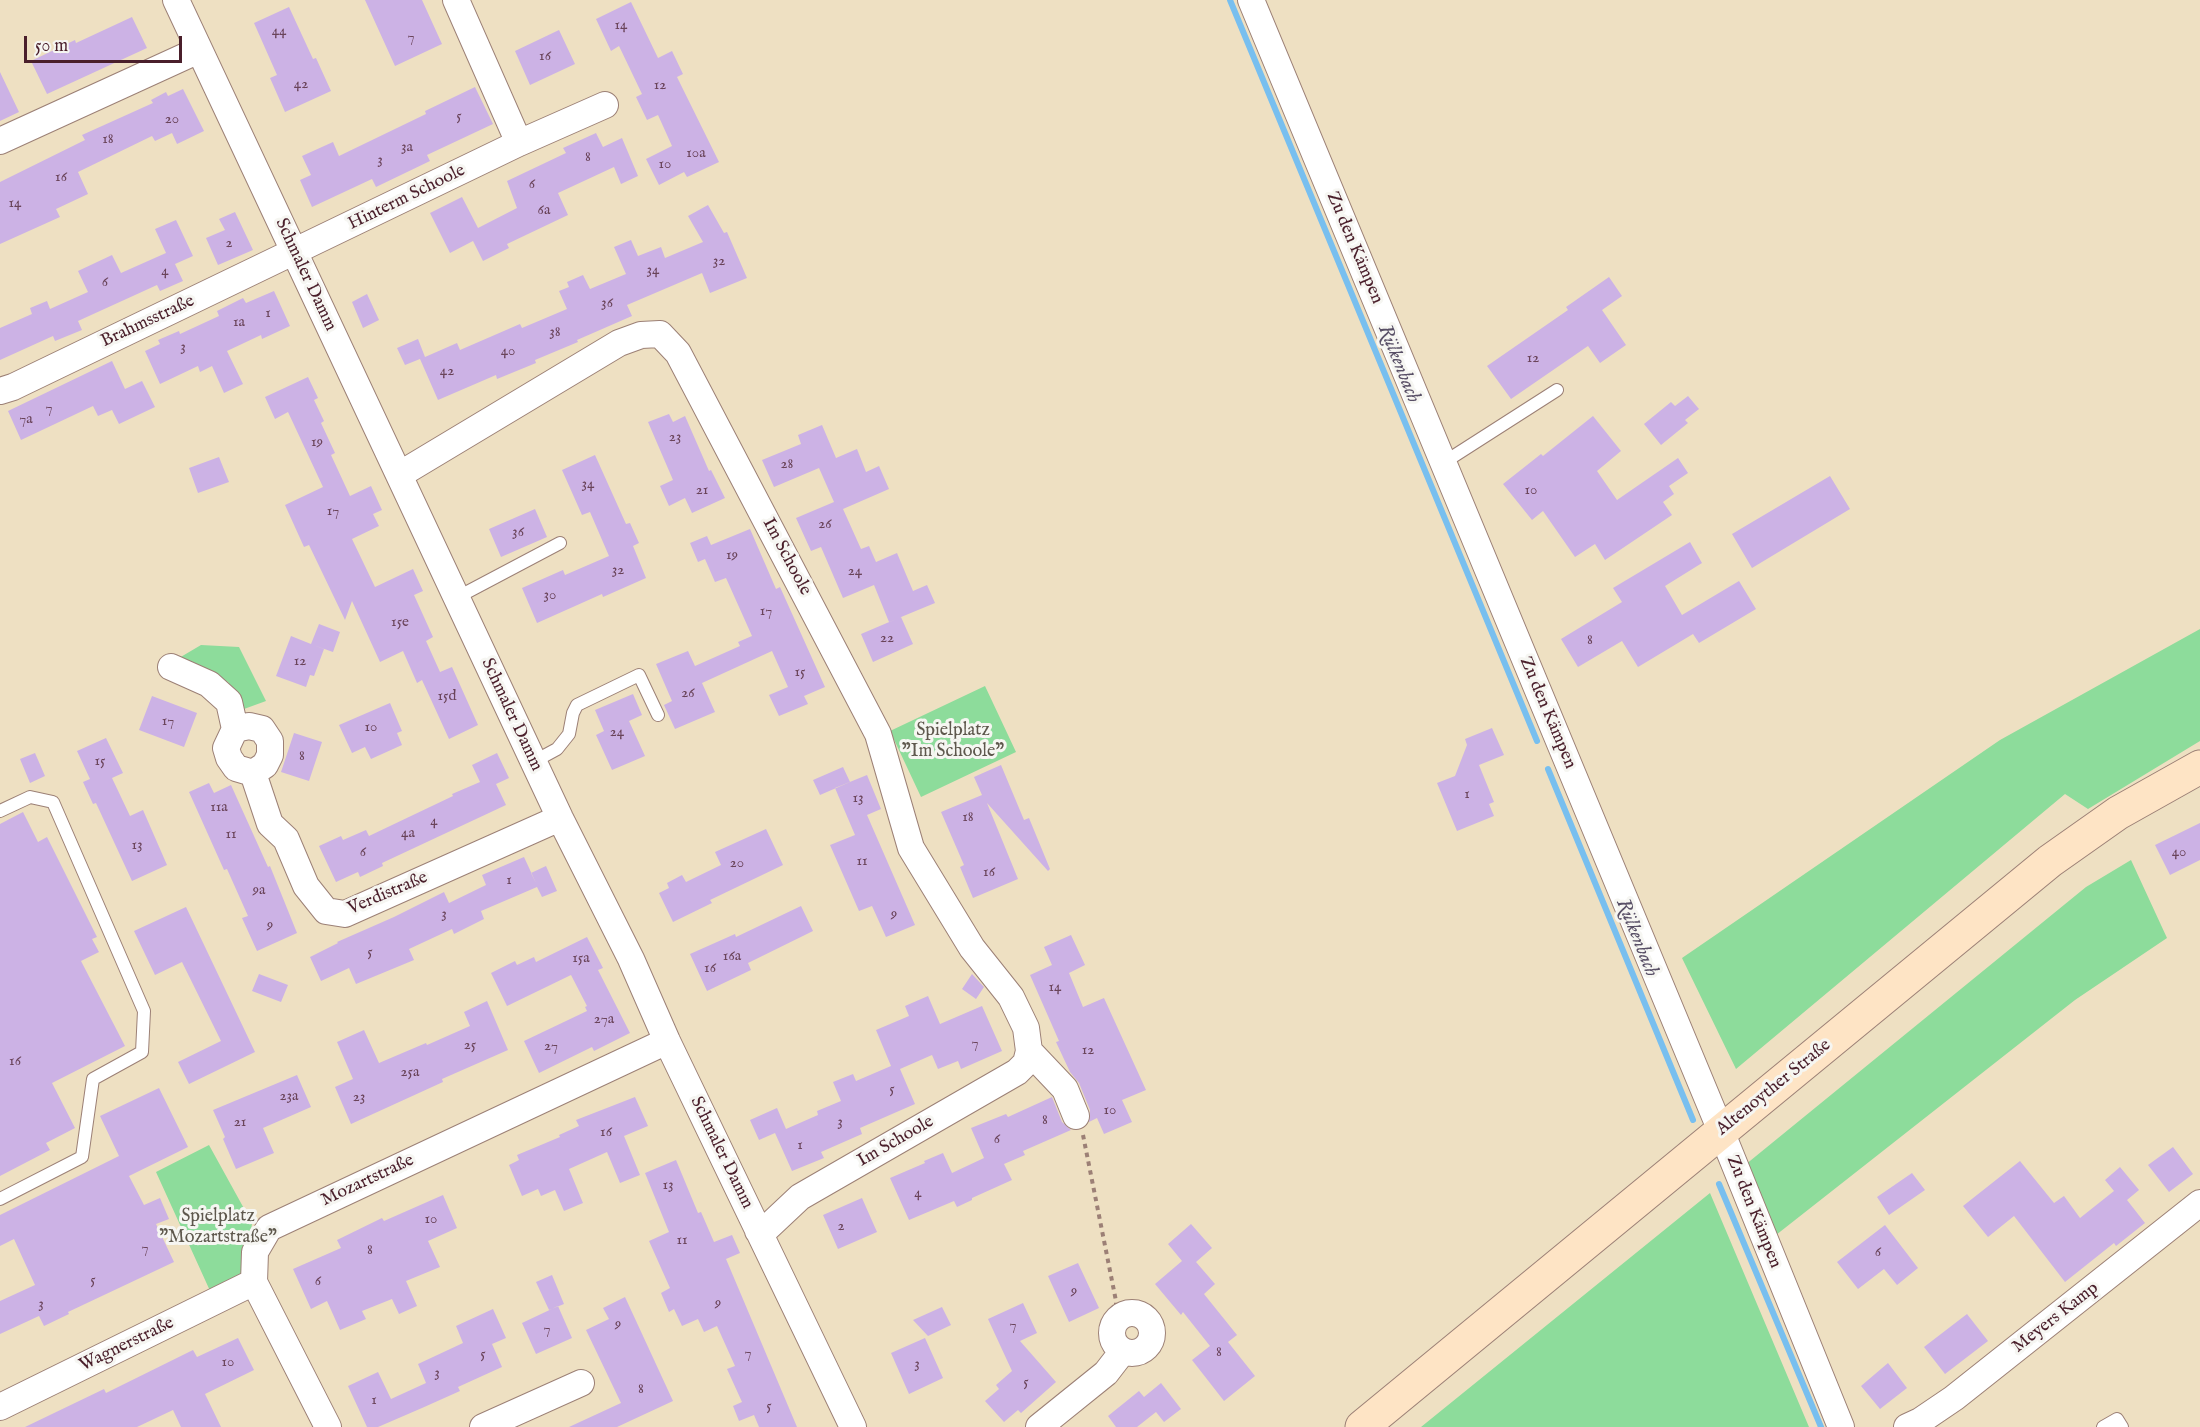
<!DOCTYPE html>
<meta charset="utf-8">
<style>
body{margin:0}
#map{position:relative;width:2200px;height:1427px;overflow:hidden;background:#eee0c2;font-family:"IM FELL English",serif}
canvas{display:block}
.scale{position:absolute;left:24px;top:36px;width:158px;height:27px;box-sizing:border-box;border:3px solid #4a1f2b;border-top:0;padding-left:8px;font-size:18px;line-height:21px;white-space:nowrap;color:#4a1f2b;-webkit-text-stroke:4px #f6f6f2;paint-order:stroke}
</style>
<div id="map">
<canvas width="2200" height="1427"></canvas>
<div class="scale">50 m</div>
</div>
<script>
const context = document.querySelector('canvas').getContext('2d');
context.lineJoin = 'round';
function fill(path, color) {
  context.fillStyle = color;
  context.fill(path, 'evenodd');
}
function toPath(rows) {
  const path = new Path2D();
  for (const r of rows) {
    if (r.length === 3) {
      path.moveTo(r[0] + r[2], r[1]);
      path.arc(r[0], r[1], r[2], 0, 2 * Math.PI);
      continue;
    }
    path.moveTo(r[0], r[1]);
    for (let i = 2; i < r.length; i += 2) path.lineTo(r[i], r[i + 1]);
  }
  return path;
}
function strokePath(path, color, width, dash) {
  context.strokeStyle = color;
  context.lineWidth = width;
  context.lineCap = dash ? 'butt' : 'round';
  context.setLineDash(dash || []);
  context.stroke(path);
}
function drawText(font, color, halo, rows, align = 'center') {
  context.font = font + ' "IM FELL English",serif';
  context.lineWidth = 6;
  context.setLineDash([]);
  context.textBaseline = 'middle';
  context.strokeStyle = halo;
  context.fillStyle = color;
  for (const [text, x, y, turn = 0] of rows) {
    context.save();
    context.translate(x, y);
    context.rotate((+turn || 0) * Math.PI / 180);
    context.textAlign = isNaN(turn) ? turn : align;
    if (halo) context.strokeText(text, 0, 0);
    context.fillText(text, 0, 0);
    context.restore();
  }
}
const green = toPath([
 [2200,629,2200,741,2088,809,2065,794,1736,1069,1682,958,2000,740],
 [201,645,239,647,266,701,244,709,228,682,180,665,179,658],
 [985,686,1016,752,921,797,890,731],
 [2131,860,2167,938,2075,1000,1776,1235,1745,1165,2086,887],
 [209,1145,252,1223,249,1250,242,1271,234,1283,211,1293,156,1172],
 [1710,1193,1809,1427,1421,1427]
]);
const stream = toPath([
 [1230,0,1537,741],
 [1548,769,1693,1120],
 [1719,1184,1821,1427]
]);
const building = toPath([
 [365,0,422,0,442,44,395,66],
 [631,2,658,58,672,51,683,74,677,77,719,162,687,177,684,172,659,185,646,159,672,146,658,115,647,120,636,97,642,94,619,46,611,51,596,19],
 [289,7,313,59,316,58,331,91,285,112,270,78,277,75,254,23],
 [132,17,147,48,47,94,31,61,75,40,76,43],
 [559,30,575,64,530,85,515,51],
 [0,72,19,112,0,121],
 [475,87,493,124,427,155,430,161,376,187,372,179,312,207,300,180,311,175,302,156,333,142,339,156,426,114,425,111],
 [183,89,204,131,177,144,172,133,155,141,152,136,78,172,88,194,56,209,60,217,0,244,0,182,85,140,82,135,153,103,151,100,166,92,168,96],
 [596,133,603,147,622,138,638,176,621,184,614,167,558,193,568,215,507,244,509,248,483,261,473,241,450,253,430,213,462,197,478,228,517,208,507,181,566,153,563,148],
 [708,205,724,233,727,232,747,278,710,293,702,273,627,305,632,316,577,340,578,342,535,360,536,363,497,379,496,375,438,400,420,359,405,365,397,348,418,339,425,357,457,343,460,350,520,324,522,328,567,309,559,291,569,287,567,282,583,275,590,289,626,274,614,247,631,240,638,256,661,247,665,258,703,242,688,216],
 [235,212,253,250,218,265,206,238,225,230,219,219],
 [176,220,193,256,175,264,183,281,160,291,157,285,78,321,82,330,55,341,53,336,0,360,0,328,32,314,30,308,47,301,50,309,88,292,78,271,112,255,121,273,166,253,155,229],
 [1609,277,1622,296,1602,310,1626,345,1600,363,1588,346,1511,399,1487,366,1568,310,1566,307],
 [274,291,290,326,262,339,261,335,227,351,243,384,224,393,212,366,200,372,198,366,160,384,145,351,160,344,158,340,179,331,180,334,219,316,217,311,243,298,246,303],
 [367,294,379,320,363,328,352,302],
 [112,361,125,389,142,381,155,407,119,424,112,410,98,416,93,406,21,440,8,411],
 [308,377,318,398,314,400,324,421,321,423,335,453,331,455,350,496,371,486,382,510,373,514,379,526,352,539,375,587,413,569,423,591,414,595,433,637,426,641,440,672,452,667,478,725,449,739,422,680,417,683,403,651,380,662,352,601,345,620,309,545,304,547,285,505,323,487,288,412,275,419,265,397],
 [1688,396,1699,409,1685,420,1688,423,1661,445,1644,424,1671,402,1675,406],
 [669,414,673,422,685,416,709,471,711,470,725,498,692,513,685,498,669,506,660,486,673,480,648,422],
 [1593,416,1621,451,1597,471,1617,500,1678,458,1688,473,1669,486,1674,494,1663,502,1672,515,1605,560,1595,544,1575,557,1543,511,1532,520,1503,484,1541,454,1543,456],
 [822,425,836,458,857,449,866,472,879,466,889,489,843,509,861,549,869,546,876,562,897,553,913,591,927,585,935,603,889,622,874,585,843,598,821,547,811,551,796,518,834,502,819,468,774,487,762,460,801,444,798,435],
 [595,455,626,524,630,523,639,543,633,546,646,578,603,597,602,594,537,623,522,588,563,570,565,575,609,556,590,512,582,515,562,470],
 [219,457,229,482,198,493,189,468],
 [1830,476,1850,509,1752,568,1732,534],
 [535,509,547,537,501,557,489,529],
 [750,529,776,589,780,587,825,687,804,696,808,704,779,716,769,695,788,687,772,651,702,683,715,712,675,729,664,705,672,701,656,664,688,651,695,666,740,646,738,642,752,636,726,578,715,582,705,559,698,562,690,543,707,536,711,545],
 [1690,542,1702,563,1665,586,1682,615,1739,581,1756,609,1699,643,1693,634,1638,667,1622,641,1578,667,1561,639,1622,602,1613,588],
 [901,617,913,644,873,662,861,634],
 [319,624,340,632,333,652,313,645,324,649,314,676,310,675,306,687,276,676,291,636,311,644],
 [633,694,642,715,629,721,645,756,612,770,596,735,604,731,595,710],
 [152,696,197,713,184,747,139,730],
 [390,703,402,731,397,733,402,745,371,759,365,747,352,753,339,725],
 [1492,728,1504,755,1479,765,1494,802,1489,804,1494,816,1457,831,1437,783,1455,776,1467,745,1465,739],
 [294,733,322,742,309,781,281,772],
 [106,738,123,773,112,778,130,816,143,810,167,865,132,881,96,803,93,804,83,782,90,779,77,751],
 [35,753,45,776,30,783,20,759],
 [497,753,509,778,496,784,506,805,382,863,383,866,360,877,358,872,336,882,319,846,341,836,343,840,366,830,369,836,453,796,452,794,480,782,472,765],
 [1001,765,1024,820,1029,818,1050,869,1048,871,987,803,1018,879,973,898,960,867,964,865,941,812,982,795,974,777],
 [843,767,850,782,820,795,813,780],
 [867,775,881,809,867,815,915,925,886,937,872,906,859,911,830,845,855,835,835,788],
 [209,783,214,793,231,785,268,867,270,866,297,933,257,951,242,918,248,916,227,869,224,870,189,792],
 [23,812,38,842,47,837,97,937,92,939,99,952,81,961,125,1046,52,1083,75,1128,46,1143,50,1150,0,1176,0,824],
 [2200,823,2200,860,2170,875,2155,845],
 [766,829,783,865,710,900,712,903,673,922,659,893,669,888,667,883,682,875,686,882,721,865,715,852],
 [524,857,536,883,531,873,546,866,557,891,542,897,537,887,481,911,484,919,454,934,452,929,409,949,414,960,356,984,349,968,321,981,310,957,338,943,337,942,394,917,444,892,449,903,486,885,482,875],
 [801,906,813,931,748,963,751,970,707,991,690,954,735,934,736,937],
 [186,907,255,1052,189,1084,178,1062,221,1041,182,962,155,975,134,931],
 [1071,935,1085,965,1069,973,1083,1007,1104,998,1146,1090,1122,1100,1132,1122,1104,1134,1097,1118,1089,1122,1090,1110,1079,1083,1070,1072,1056,1042,1059,1041,1030,975,1052,965,1044,947],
 [587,937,603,968,598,970,630,1033,594,1051,592,1047,539,1073,524,1041,587,1011,585,1007,587,1006,571,975,507,1006,491,973,515,961,517,965,534,957,536,962],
 [259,974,288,985,281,1002,252,991],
 [972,974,984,987,976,999,962,989],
 [928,996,940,1024,982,1006,1002,1051,961,1069,958,1061,938,1069,932,1055,900,1069,915,1104,860,1128,862,1134,821,1152,824,1158,792,1171,775,1133,759,1140,750,1120,777,1108,786,1129,818,1115,817,1111,841,1101,833,1082,853,1074,856,1081,891,1066,876,1030,909,1016,905,1006],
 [487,1001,508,1050,442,1079,443,1082,351,1124,335,1087,353,1079,337,1042,364,1030,379,1063,426,1043,427,1045,470,1026,464,1012],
 [297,1075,311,1107,263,1128,274,1153,236,1169,223,1139,225,1137,213,1110],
 [159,1088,188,1147,129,1176,144,1205,160,1198,169,1219,156,1224,174,1262,68,1312,69,1314,44,1326,39,1316,0,1334,0,1301,35,1285,14,1239,0,1246,0,1215,119,1156,100,1116],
 [635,1097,648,1126,624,1136,640,1175,620,1183,607,1152,569,1169,583,1203,564,1211,555,1190,541,1196,538,1189,522,1196,509,1165,519,1160,517,1155,560,1137,559,1135,579,1126,576,1120],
 [1052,1097,1062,1122,1071,1130,1023,1151,1025,1155,1004,1164,1012,1180,972,1198,972,1200,957,1207,954,1201,909,1220,890,1178,925,1163,924,1161,943,1153,952,1173,984,1158,971,1128,1006,1114,1008,1117],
 [2173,1147,2193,1174,2169,1192,2148,1165],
 [676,1160,698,1213,701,1212,714,1242,732,1235,740,1253,726,1259,797,1427,759,1427,754,1415,739,1421,733,1406,742,1402,727,1369,735,1366,717,1326,704,1332,698,1319,682,1326,674,1309,669,1312,661,1293,670,1288,649,1241,669,1232,645,1173],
 [2020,1161,2054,1203,2064,1196,2080,1218,2114,1191,2105,1180,2120,1167,2139,1190,2127,1200,2145,1223,2116,1246,2114,1243,2065,1282,2014,1216,1988,1237,1963,1206],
 [1912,1173,1925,1190,1889,1215,1877,1197],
 [443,1195,457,1228,428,1241,440,1267,406,1281,417,1306,399,1314,392,1299,362,1311,366,1319,340,1330,327,1301,311,1309,293,1269,341,1248,337,1240,382,1218,384,1221],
 [862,1198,877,1232,838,1249,823,1215],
 [1191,1224,1212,1248,1196,1262,1215,1284,1204,1294,1237,1335,1228,1342,1255,1376,1224,1401,1192,1360,1210,1346,1183,1312,1181,1315,1155,1284,1182,1261,1168,1244],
 [1885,1225,1918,1268,1897,1285,1884,1269,1858,1289,1837,1262],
 [1078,1263,1099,1308,1069,1322,1048,1276],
 [552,1275,564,1304,549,1310,536,1282],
 [625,1297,673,1401,617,1427,569,1427,621,1403,586,1330,609,1319,603,1308],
 [1023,1303,1037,1333,1020,1341,1056,1382,1021,1413,1018,1410,1004,1422,985,1401,999,1389,996,1385,1012,1371,988,1319],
 [558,1306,572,1338,536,1354,522,1323],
 [942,1307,951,1325,928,1336,913,1320],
 [493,1309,506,1338,492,1344,502,1367,458,1387,460,1391,422,1408,378,1427,367,1427,348,1386,378,1372,391,1399,426,1383,418,1364,463,1343,456,1326],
 [1967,1314,1988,1341,1945,1374,1924,1347],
 [238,1338,254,1370,205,1394,221,1427,181,1427,173,1410,137,1427,25,1427,104,1389,106,1393,193,1350,197,1357],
 [925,1338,943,1378,909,1394,891,1353],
 [1888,1363,1907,1388,1880,1409,1861,1386],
 [1161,1383,1181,1409,1164,1422,1156,1412,1137,1427,1116,1427,1108,1416,1139,1391,1144,1397]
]);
const path = toPath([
 [1083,1135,1116,1301,1116,1320]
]);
const service = toPath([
 [1443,463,1557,390],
 [456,598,560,543],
 [533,762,557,749,569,734,573,713,577,705,639,675,658,715],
 [0,811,30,797,53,802,144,1011,142,1052,93,1079,82,1157,0,1199],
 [2103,1427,2117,1419,2122,1427]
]);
const minor = toPath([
 [176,0,560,818,631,959,667,1041,853,1427],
 [456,0,519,143],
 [1251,0,1721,1131,1841,1427],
 [0,141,199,50],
 [0,391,13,387,519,143,605,105],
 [399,475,619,343,641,335,660,334,678,353,878,734,911,848,972,948,1011,997,1026,1028,1029,1051,1026,1063,1017,1072,800,1197,767,1228,758,1231],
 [171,667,209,684,229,702,235,729],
 [253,773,236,768,229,758,226,748,235,729,249,726,262,729,270,741,270,755,265,765,253,773,270,824,286,839,306,886,326,911,345,914,560,818],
 [1029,1051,1065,1089,1076,1116],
 [1132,1333,20],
 [0,1407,254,1282],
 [328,1427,254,1282,255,1252,269,1228,667,1041],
 [483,1427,581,1383],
 [1039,1427,1106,1373,1123,1351],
 [1907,1427,1920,1421,1954,1398,2200,1203]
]);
const secondary = toPath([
 [1362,1427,2050,861,2118,813,2200,767]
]);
const numberNames = [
 ["14",621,26],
 ["44",279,32],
 ["7",411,38],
 ["16",545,57],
 ["42",301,85],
 ["12",660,86],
 ["5",459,117],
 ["20",172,120],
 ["18",108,140],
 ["3a",407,148],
 ["10a",696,154],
 ["8",588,158],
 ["3",380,161],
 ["10",665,165],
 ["16",61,178],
 ["6",532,185],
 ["14",15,204],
 ["6a",544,211],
 ["2",229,244],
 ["32",719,262],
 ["34",653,271],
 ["4",165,272],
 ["6",105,283],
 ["36",607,304],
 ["1",268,314],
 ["1a",239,323],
 ["38",555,333],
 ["3",183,348],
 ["40",508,352],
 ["12",1533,359],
 ["42",447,372],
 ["7",49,409],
 ["7a",26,420],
 ["23",675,438],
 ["19",317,443],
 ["28",787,465],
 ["34",588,485],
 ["21",702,491],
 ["10",1531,491],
 ["17",333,512],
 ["26",825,525],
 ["36",518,533],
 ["19",732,556],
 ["32",618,571],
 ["24",855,572],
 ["30",550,596],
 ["17",766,612],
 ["15e",400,623],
 ["22",887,639],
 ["8",1590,641],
 ["12",300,662],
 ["15",800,673],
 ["26",688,694],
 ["15d",447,697],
 ["17",168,722],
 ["10",371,728],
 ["24",617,733],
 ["8",302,757],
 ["15",100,762],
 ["1",1467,795],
 ["13",858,799],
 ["11a",219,808],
 ["18",968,818],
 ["4",434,822],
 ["4a",408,834],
 ["11",231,835],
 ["13",137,846],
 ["6",363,853],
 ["40",2179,853],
 ["11",862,862],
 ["20",737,864],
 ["16",989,873],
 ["1",509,881],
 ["9a",259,891],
 ["3",444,915],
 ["9",894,915],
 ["9",270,926],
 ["5",370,953],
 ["16a",732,957],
 ["15a",581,959],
 ["16",710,969],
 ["14",1055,988],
 ["27a",604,1020],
 ["7",975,1044],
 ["25",470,1046],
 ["27",551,1047],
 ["12",1088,1051],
 ["16",15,1062],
 ["25a",410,1073],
 ["5",892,1090],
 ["23a",289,1097],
 ["23",359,1098],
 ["10",1110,1111],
 ["8",1045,1121],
 ["21",240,1123],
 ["3",840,1123],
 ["16",606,1133],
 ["6",997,1140],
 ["1",800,1146],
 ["13",668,1186],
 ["4",918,1194],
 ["10",431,1220],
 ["2",841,1227],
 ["11",682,1241],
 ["7",145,1249],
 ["8",370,1251],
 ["6",1878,1253],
 ["5",93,1281],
 ["6",318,1282],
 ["9",1074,1292],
 ["9",718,1304],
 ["3",41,1305],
 ["9",618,1325],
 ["7",1013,1326],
 ["7",547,1330],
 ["8",1219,1353],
 ["7",748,1354],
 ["5",483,1355],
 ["10",228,1363],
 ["3",917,1365],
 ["3",437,1374],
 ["5",1026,1383],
 ["8",641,1390],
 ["1",374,1401],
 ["5",769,1407]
];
const streetNames = [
 ["Hinterm Schoole",407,198,-26],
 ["Zu den Kämpen",1354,248,67],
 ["Schmaler Damm",305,275,65],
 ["Brahmsstraße",148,322,-25],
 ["Im Schoole",786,557,62],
 ["Zu den Kämpen",1547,713,67],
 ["Schmaler Damm",511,715,65],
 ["Verdistraße",388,894,-23],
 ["Altenoyther Straße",1774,1088,-39],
 ["Im Schoole",896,1142,-30],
 ["Schmaler Damm",721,1153,64],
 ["Mozartstraße",368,1181,-25],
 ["Zu den Kämpen",1753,1212,68],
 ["Meyers Kamp",2056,1318,-38],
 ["Wagnerstraße",127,1345,-26]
];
const parkNames = [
 ["Spielplatz",953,731],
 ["\"Im Schoole\"",953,752],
 ["Spielplatz",218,1217],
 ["\"Mozartstraße\"",218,1238]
];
const waterNames = [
 ["Rülkenbach",1398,364,68],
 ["Rülkenbach",1636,938,68]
];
fill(green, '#8ddc9b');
strokePath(stream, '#78bfef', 6);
fill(building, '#ccb2e5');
strokePath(service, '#9c8076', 14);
strokePath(minor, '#9c8076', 28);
strokePath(secondary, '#9c8076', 35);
strokePath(path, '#9c8076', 4, [4.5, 4.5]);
strokePath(service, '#fff', 12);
strokePath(minor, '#fff', 26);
strokePath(secondary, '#fee4c5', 33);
drawText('15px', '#6a445a', null, numberNames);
drawText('18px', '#4a1f2b', '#f6f6f2', streetNames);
drawText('18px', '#5e584d', '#f6f6f2', parkNames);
drawText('italic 20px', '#584f66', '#f6f6f2', waterNames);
</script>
